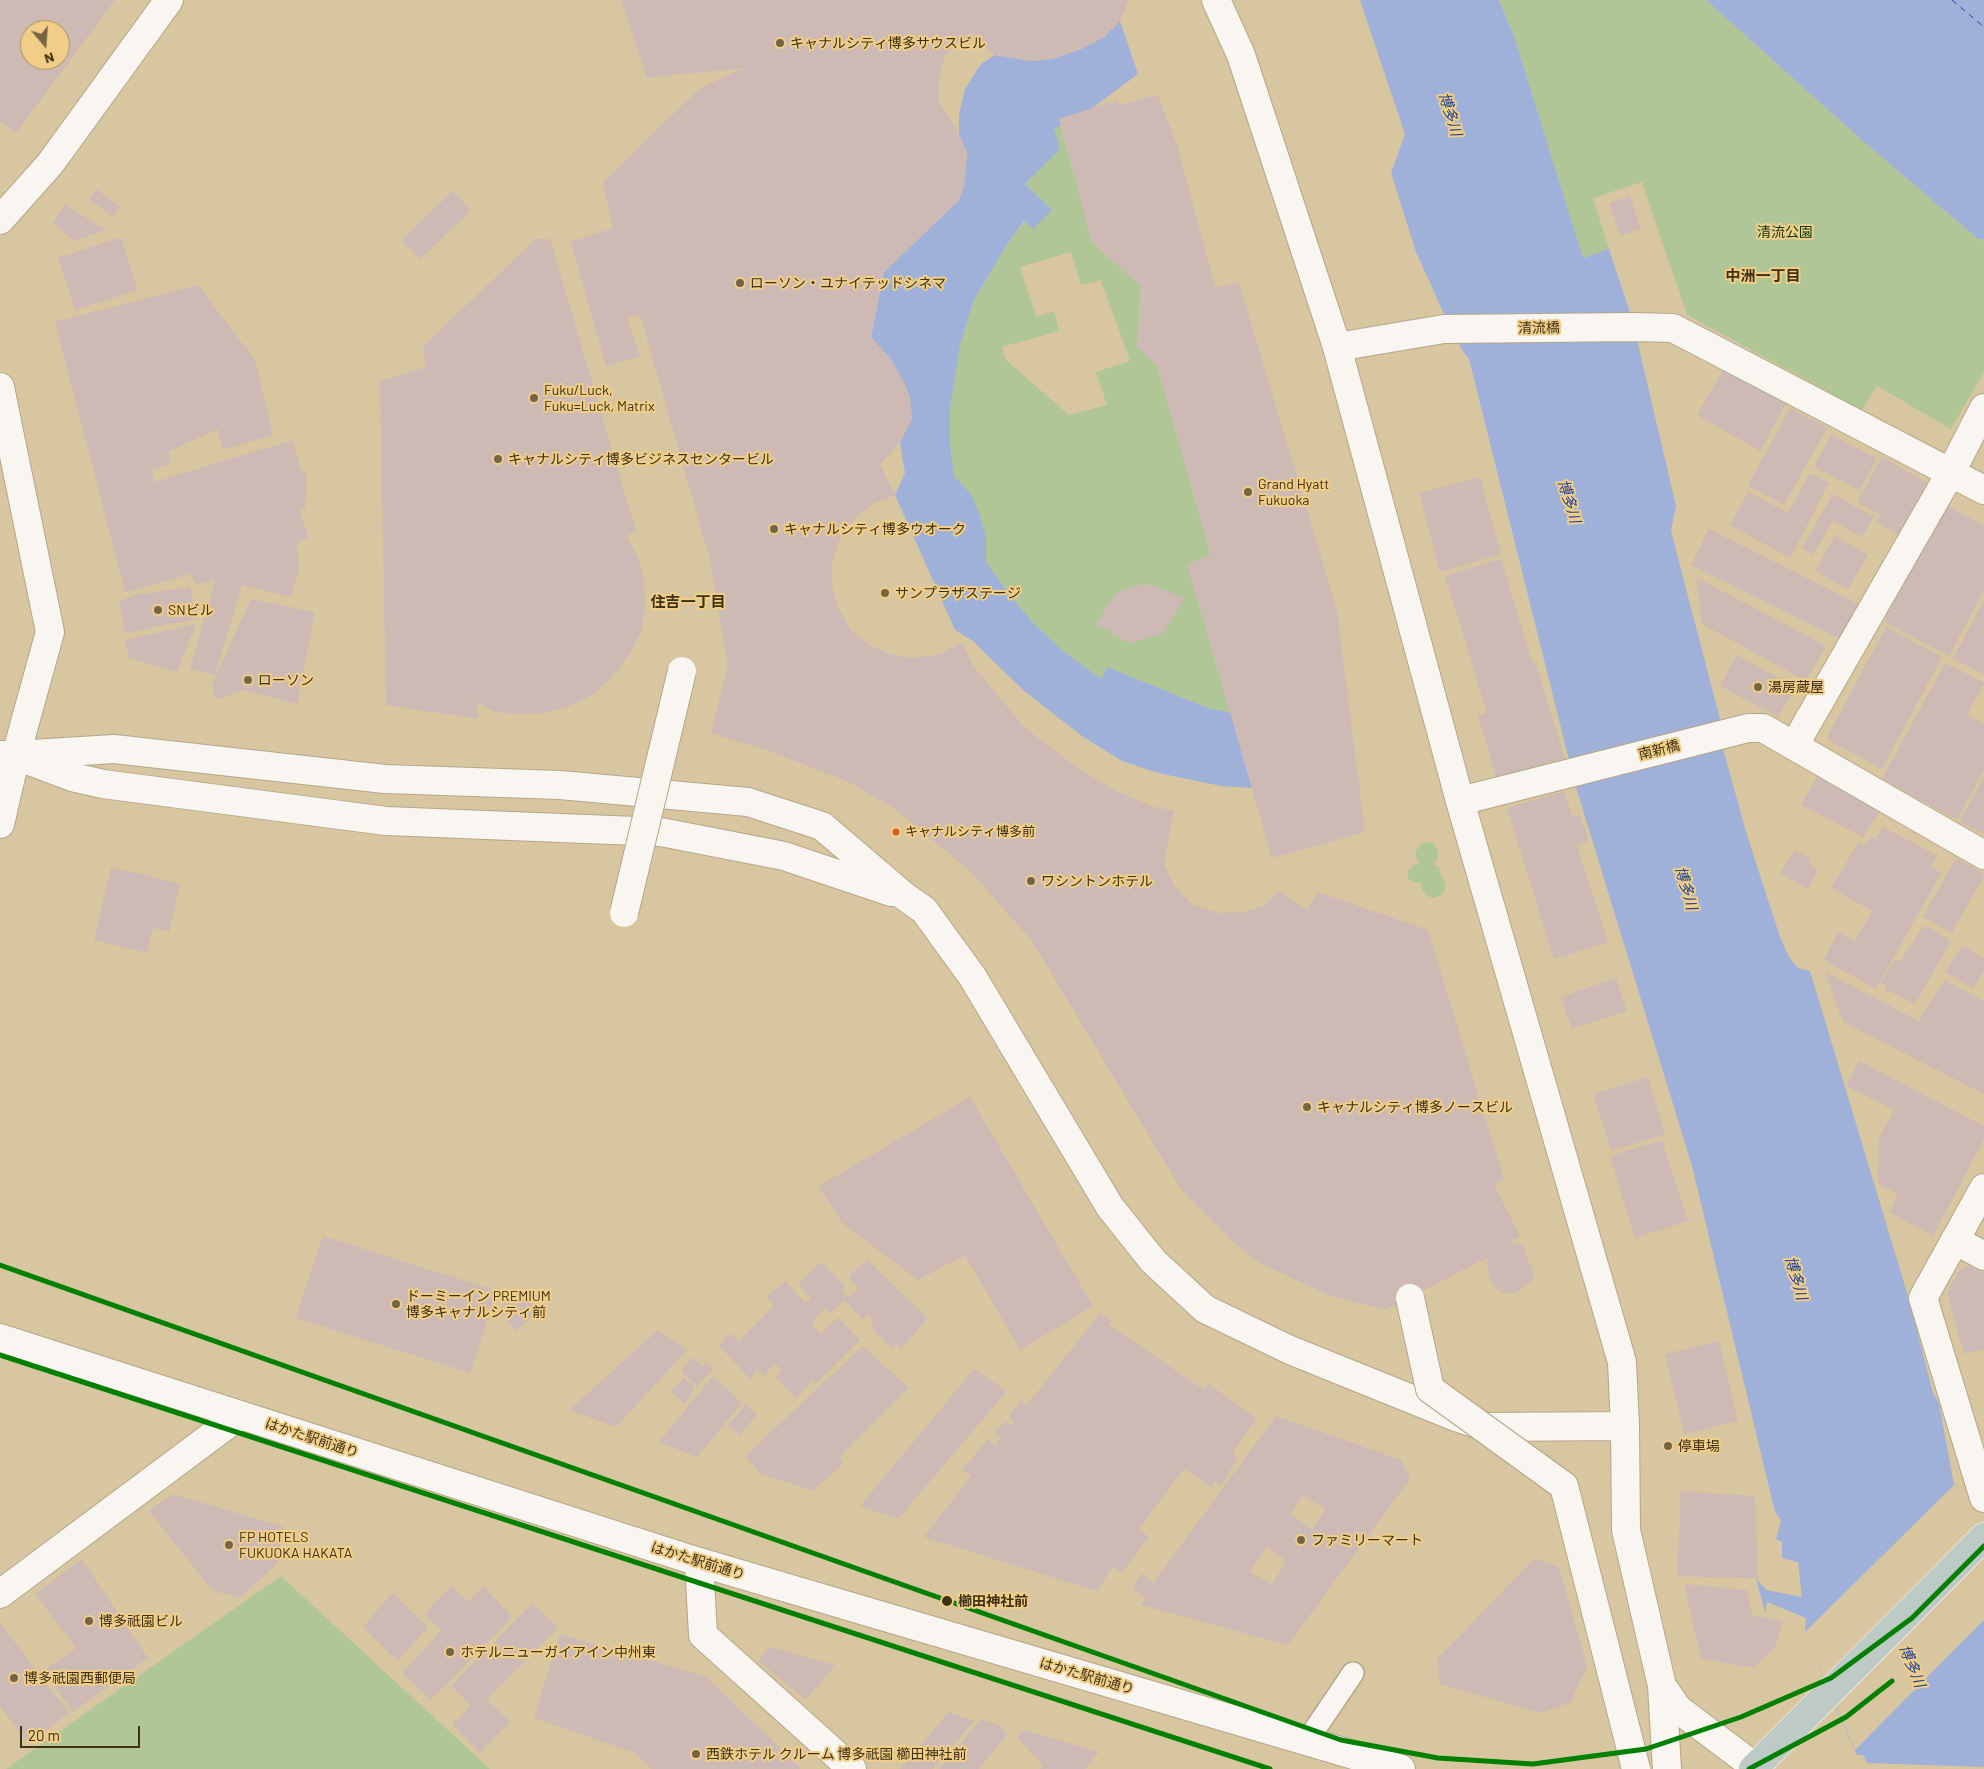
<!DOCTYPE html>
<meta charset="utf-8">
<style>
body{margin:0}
#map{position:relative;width:1984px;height:1769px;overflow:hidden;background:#d8c6a0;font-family:Barlow,sans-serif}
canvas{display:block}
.north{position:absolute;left:20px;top:20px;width:50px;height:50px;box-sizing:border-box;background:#f0ce88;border:1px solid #a98f5a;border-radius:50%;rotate:162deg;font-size:14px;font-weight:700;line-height:20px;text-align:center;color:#3e3114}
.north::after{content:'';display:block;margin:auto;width:18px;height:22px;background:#746545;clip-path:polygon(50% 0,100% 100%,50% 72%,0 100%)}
.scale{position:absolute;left:20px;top:1726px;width:120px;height:22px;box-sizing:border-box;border:2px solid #3e3114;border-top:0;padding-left:6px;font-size:15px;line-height:18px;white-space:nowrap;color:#3e3114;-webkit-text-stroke:4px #f0ce88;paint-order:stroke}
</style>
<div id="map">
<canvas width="1984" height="1769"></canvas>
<div class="north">N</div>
<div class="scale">20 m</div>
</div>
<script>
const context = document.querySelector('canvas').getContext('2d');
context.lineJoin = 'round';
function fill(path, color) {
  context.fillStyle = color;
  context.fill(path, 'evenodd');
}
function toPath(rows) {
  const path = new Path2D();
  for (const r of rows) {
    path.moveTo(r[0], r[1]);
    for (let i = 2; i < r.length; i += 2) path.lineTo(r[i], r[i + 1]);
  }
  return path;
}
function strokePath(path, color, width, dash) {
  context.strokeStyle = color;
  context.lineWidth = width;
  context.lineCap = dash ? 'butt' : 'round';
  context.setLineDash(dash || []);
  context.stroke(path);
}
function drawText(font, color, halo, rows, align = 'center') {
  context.font = font + ' Barlow,"Noto Sans JP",sans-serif';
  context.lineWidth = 4;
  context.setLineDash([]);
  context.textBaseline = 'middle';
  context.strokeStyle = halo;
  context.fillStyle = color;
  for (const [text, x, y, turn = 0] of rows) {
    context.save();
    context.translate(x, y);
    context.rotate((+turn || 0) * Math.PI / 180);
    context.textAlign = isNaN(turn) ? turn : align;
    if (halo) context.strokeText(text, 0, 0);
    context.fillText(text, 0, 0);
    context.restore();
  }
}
const green = toPath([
 [1499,0,1706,0,1864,142,1977,238,1984,241,1984,372,1951,429,1877,386,1862,410,1687,315,1642,182,1593,198,1609,249,1583,258,1514,36],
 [1061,126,1092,242,1141,286,1137,347,1157,365,1211,555,1232,713,1208,708,1107,667,1101,679,1062,650,1035,625,1009,594,986,562,986,537,971,494,954,476,950,443,950,409,956,369,953,367,960,345,974,300,1003,251,1025,221,1052,210,1025,184,1059,149,1054,128],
 [1071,252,1081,285,1101,280,1130,361,1096,372,1107,405,1069,415,1006,360,1002,347,1059,331,1054,311,1036,317,1020,267],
 [1427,842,1434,844,1438,851,1438,858,1434,864,1439,867,1442,878,1445,881,1445,889,1441,895,1434,898,1427,896,1422,890,1420,882,1414,883,1408,878,1408,870,1413,865,1420,864,1416,858,1416,851,1420,845],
 [281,1576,490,1769,6,1769]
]);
const water = toPath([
 [1360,0,1499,0,1514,36,1583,258,1609,249,1628,306,1638,344,1676,506,1671,531,1720,719,1723,749,1747,835,1780,937,1789,957,1798,968,1810,971,1908,1296,1933,1393,1939,1403,1954,1485,1984,1551,1984,1769,1870,1769,1863,1755,1857,1755,1850,1740,1805,1632,1806,1618,1767,1602,1765,1613,1756,1578,1766,1590,1802,1597,1798,1562,1782,1558,1782,1542,1776,1539,1781,1520,1775,1512,1692,1166,1575,784,1469,359,1462,350,1444,314,1416,252,1391,173,1405,134],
 [1706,0,1984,0,1984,240,1977,238,1864,142],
 [1120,21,1138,74,1091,109,1059,119,1061,126,1054,128,1060,149,1025,184,1052,210,1033,229,1024,221,1003,251,974,300,960,345,950,409,950,443,954,476,971,494,979,513,986,537,986,562,1009,594,1035,625,1062,650,1101,679,1107,667,1208,708,1232,713,1252,788,1221,786,1158,773,1122,761,1082,736,1023,690,973,641,955,630,895,495,905,473,900,443,912,418,910,399,905,384,871,337,884,272,959,200,964,186,967,153,959,134,959,114,965,89,981,64,995,55,1031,61,1052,59,1081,49,1104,37]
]);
const pier = toPath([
 [1954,1485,1984,1551,1984,1620,1855,1750,1805,1632],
 [1866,1763,1984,1767,1984,1769,1870,1769]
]);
const ferry = toPath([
 [1952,0,1984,27]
]);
const building = toPath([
 [0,0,115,0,16,133,0,121],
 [30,30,60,30,60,60,30,60],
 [621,0,1129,0,1120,21,1104,37,1081,49,1052,59,1031,61,995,55,968,37,956,45,946,54,940,72,938,100,959,134,967,153,964,186,959,200,884,272,871,337,891,359,905,384,910,399,912,418,900,443,880,464,895,495,872,504,854,519,840,539,832,562,832,586,839,609,851,630,870,645,892,655,916,658,940,654,962,643,972,664,1024,727,1071,763,1114,790,1151,806,1174,811,1164,864,1174,885,1193,905,1219,913,1243,912,1263,906,1279,891,1307,910,1318,892,1428,930,1504,1179,1494,1185,1520,1236,1510,1243,1522,1244,1535,1277,1521,1290,1513,1293,1502,1293,1495,1287,1490,1279,1487,1267,1488,1257,1386,1310,1328,1295,1258,1262,1234,1243,1182,1191,1032,941,971,872,895,809,851,783,772,752,711,733,728,665,709,556,640,314,627,318,640,357,606,366,571,242,613,228,603,182,700,88,744,68,647,78],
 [1158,95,1178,148,1215,287,1239,283,1337,610,1365,832,1272,858,1187,564,1211,555,1157,365,1137,347,1141,286,1092,242,1059,119,1118,100,1119,105],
 [96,189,121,207,113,217,89,199],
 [453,191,471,211,420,259,401,240],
 [1630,196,1641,229,1620,236,1609,203],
 [65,204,106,230,74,241,53,223],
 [121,237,138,290,75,310,58,258],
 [536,239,550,239,636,531,627,536,639,559,644,582,645,604,642,630,631,652,614,675,593,695,567,707,538,714,514,714,493,711,477,702,478,719,386,705,380,381,426,367,423,346],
 [198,285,255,360,273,435,222,450,218,429,169,451,171,463,152,470,154,482,293,440,300,469,307,475,305,509,299,510,309,537,297,543,299,568,291,597,242,585,215,675,190,669,215,580,196,585,191,574,125,592,55,322],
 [1726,365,1788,400,1760,451,1697,415],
 [1790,408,1827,428,1784,505,1748,485],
 [1831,435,1877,458,1860,490,1814,467],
 [1882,457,1928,483,1899,535,1877,522,1881,515,1857,502],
 [1810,473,1829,483,1790,558,1730,525,1748,492,1788,513],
 [1480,477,1501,554,1440,572,1419,493],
 [1833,494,1874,517,1862,537,1833,521,1813,555,1802,548],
 [1945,505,1984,525,1984,590,1949,656,1884,621],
 [1709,529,1860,605,1842,640,1691,565],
 [1835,536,1868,555,1848,589,1815,571],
 [1501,559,1532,662,1535,661,1565,758,1497,780,1478,716,1487,713,1445,576],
 [1696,577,1826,646,1806,681,1702,624],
 [1145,583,1184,598,1163,634,1129,643,1096,624,1116,593],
 [190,587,197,619,125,633,119,601,134,595],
 [251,599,315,612,297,704,243,690,216,700,212,684],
 [1984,600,1984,675,1953,659],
 [196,624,177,672,129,658,125,640],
 [1886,627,1942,657,1882,769,1826,739],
 [1737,655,1796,688,1778,717,1720,686],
 [1945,663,1984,683,1967,715,1984,724,1984,770,1957,820,1882,779],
 [1819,773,1883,807,1863,837,1801,805],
 [1984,777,1984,834,1960,822],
 [1564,791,1573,817,1580,815,1589,841,1577,845,1608,942,1554,959,1507,808],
 [1883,827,1938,856,1930,867,1941,873,1876,989,1824,960,1838,932,1855,941,1872,911,1831,888,1859,841,1865,845,1871,837,1876,839],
 [1795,850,1811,859,1809,863,1818,871,1808,889,1780,873],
 [1956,858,1984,874,1984,876,1952,933,1923,917],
 [111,867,180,884,169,932,153,928,147,953,94,940],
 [1924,925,1951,941,1915,1004,1885,989,1886,984,1881,983,1895,959,1900,962],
 [1962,945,1984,959,1984,971,1973,989,1945,972],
 [1825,972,1919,1021,1944,980,1984,1001,1984,1094,1843,1022],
 [1616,978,1627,1011,1572,1029,1561,997],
 [1859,1061,1984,1126,1984,1139,1933,1236,1889,1212,1898,1194,1878,1184,1879,1138,1894,1110,1846,1086],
 [1648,1077,1665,1134,1611,1151,1593,1094],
 [970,1097,1093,1306,1020,1350,965,1255,918,1280,842,1223,819,1186],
 [1662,1140,1688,1221,1635,1238,1610,1156],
 [323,1236,497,1291,470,1373,296,1318],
 [867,1260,928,1318,901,1349,896,1343,891,1348,870,1327,874,1320,867,1314,863,1320,845,1300,830,1314,826,1308,811,1323,821,1334,838,1317,860,1340,816,1383,813,1380,796,1398,775,1377,782,1370,775,1364,763,1376,757,1369,751,1380,719,1346,731,1333,739,1341,774,1305,767,1297,785,1281,805,1303,811,1298,798,1285,821,1262,845,1286,842,1291,848,1297,858,1288,848,1277],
 [1969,1266,1984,1274,1984,1349,1964,1354,1947,1293,1959,1271],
 [520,1291,538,1312,516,1331,498,1309],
 [1100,1313,1112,1320,1109,1325,1203,1389,1209,1384,1256,1418,1232,1454,1238,1458,1221,1485,1213,1482,1213,1488,1184,1469,1139,1529,1149,1537,1122,1573,1113,1567,1097,1591,924,1537,971,1476,962,1470,988,1439,995,1445,1001,1438,995,1432,1005,1421,1011,1425,1014,1422,1009,1417,1022,1399,1026,1406],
 [658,1330,687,1350,616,1427,569,1410],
 [1719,1341,1738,1421,1684,1434,1665,1354],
 [863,1346,909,1388,840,1457,843,1464,813,1491,761,1474,745,1456],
 [693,1357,703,1367,706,1362,713,1369,697,1386,680,1371],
 [974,1369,1007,1391,898,1519,860,1506],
 [713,1376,742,1403,697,1457,659,1442],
 [684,1378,695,1388,685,1404,670,1392],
 [746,1403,757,1414,740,1435,728,1426],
 [1276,1416,1401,1460,1410,1479,1288,1645,1141,1605,1145,1598,1133,1589,1141,1573,1153,1583],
 [1302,1495,1325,1509,1312,1530,1291,1514],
 [1268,1546,1286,1562,1272,1584,1250,1572],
 [1681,1491,1755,1496,1758,1579,1677,1576],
 [173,1494,284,1527,278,1562,240,1598,213,1591,149,1511],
 [1535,1558,1559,1567,1587,1666,1571,1702,1541,1713,1439,1684,1438,1658],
 [82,1559,148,1658,73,1712,43,1671,76,1648,35,1594],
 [1684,1584,1747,1590,1753,1616,1783,1621,1775,1648,1753,1668,1701,1658],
 [451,1586,468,1602,483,1586,512,1617,431,1700,402,1673,442,1630,424,1614],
 [392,1593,428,1627,398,1661,363,1627],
 [533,1603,558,1628,487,1699,510,1722,480,1753,452,1725,471,1706,451,1686],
 [0,1623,69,1713,28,1744,0,1706],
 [560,1634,707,1677,801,1769,651,1769,633,1752,534,1718],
 [769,1647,835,1665,806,1700,758,1661],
 [949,1712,974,1721,933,1769,900,1769],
 [981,1719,1001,1726,1007,1735,979,1769,939,1769],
 [1024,1730,1099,1752,1085,1769,1040,1769,1043,1766,1018,1738]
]);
const lane = toPath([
 [1307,1741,1353,1673]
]);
const street = toPath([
 [1337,347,1444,329,1634,327,1673,328,1984,490],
 [1794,746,1951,472,1984,408],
 [1460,801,1748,728,1763,728,1984,855],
 [1984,1188,1923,1298,1984,1498],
 [1955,1240,1984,1256],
 [699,1562,703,1635,852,1769],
 [0,1594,240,1415]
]);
const secondary = toPath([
 [1216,0,1241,55,1337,347,1460,801,1622,1362,1625,1426,1626,1530,1662,1686,1667,1769],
 [0,220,50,164,169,0],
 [0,387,50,632,16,755,0,824],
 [0,755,16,755,114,749,385,779,560,785,748,802,822,826,904,896,924,910,972,976,1110,1207,1153,1261,1205,1309,1290,1350,1456,1417,1486,1427,1625,1426],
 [24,759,72,777,103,784,386,821,661,832,784,856,891,892],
 [0,1338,699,1562,1401,1769],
 [1662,1686,1678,1709,1755,1767]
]);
const highway = toPath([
 [1753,1769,1984,1537]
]);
const streetBridge = toPath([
 [624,913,682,671],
 [1410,1298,1430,1389,1564,1486,1636,1769]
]);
const metro1 = toPath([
 [0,1265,1341,1740,1438,1758,1533,1764,1646,1749,1741,1717,1831,1678,1912,1618,1984,1546],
 [0,1355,1270,1769],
 [1749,1769,1846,1717,1892,1681]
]);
const markers = [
 [780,43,5,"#746545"],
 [740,283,5,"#746545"],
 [534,398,5,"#746545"],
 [498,459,5,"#746545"],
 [1248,492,5,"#746545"],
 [774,529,5,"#746545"],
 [885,593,5,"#746545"],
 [158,610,5,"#746545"],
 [248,680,5,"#746545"],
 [1758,687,5,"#746545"],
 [896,832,4.5,"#d75d20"],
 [1031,881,5,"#746545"],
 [1307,1107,5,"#746545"],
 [396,1304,5,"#746545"],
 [1668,1446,5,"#746545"],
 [1301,1540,5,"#746545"],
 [229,1545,5,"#746545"],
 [947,1601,6,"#3e3114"],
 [89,1621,5,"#746545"],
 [450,1652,5,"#746545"],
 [14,1678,5,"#746545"],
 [696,1754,5,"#746545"]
];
const busNames = [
 ["キャナルシティ博多前",905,832]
];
const poiNames = [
 ["キャナルシティ博多サウスビル",790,43],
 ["ローソン・ユナイテッドシネマ",750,283],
 ["Fuku/Luck,",544,390],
 ["Fuku=Luck, Matrix",544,406],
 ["キャナルシティ博多ビジネスセンタービル",508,459],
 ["Grand Hyatt",1258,484],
 ["Fukuoka",1258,500],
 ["キャナルシティ博多ウオーク",784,529],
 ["サンプラザステージ",895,593],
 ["SNビル",168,610],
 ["ローソン",258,680],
 ["湯房蔵屋",1768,687],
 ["ワシントンホテル",1041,881],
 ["キャナルシティ博多ノースビル",1317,1107],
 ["ドーミーイン PREMIUM",406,1296],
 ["博多キャナルシティ前",406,1312],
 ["停車場",1678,1446],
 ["FP HOTELS",239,1537],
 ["FUKUOKA HAKATA",239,1553],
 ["ファミリーマート",1311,1540],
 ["博多祇園ビル",99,1621],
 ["ホテルニューガイアイン中州東",460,1652],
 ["博多祇園西郵便局",24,1678],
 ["西鉄ホテル クルーム 博多祇園 櫛田神社前",706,1754]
];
const parkNames = [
 ["清流公園",1785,232]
];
const streetNames = [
 ["清流橋",1539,328,-1],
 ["南新橋",1659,750,-14],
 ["はかた駅前通り",312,1438,18],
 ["はかた駅前通り",698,1561,17],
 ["はかた駅前通り",1087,1676,16]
];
const stopNames = [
 ["櫛田神社前",958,1601]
];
const waterNames = [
 ["博多川",1450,114,73],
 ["博多川",1569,501,73],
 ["博多川",1686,888,74],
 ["博多川",1796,1278,74],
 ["博多川",1912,1666,68]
];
const neighbourhoodNames = [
 ["中洲一丁目",1763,276],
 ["住吉一丁目",688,602]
];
fill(green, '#b0c697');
fill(water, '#9fb1d8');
fill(pier, '#d8c6a0');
strokePath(ferry, '#234497', 1, [6, 5]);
fill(building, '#cebab5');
strokePath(lane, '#b4a689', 24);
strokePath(street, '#b4a689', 30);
strokePath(secondary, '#b4a689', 30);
strokePath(highway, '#ede5d4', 30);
strokePath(lane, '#f9f6f1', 21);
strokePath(street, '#f9f6f1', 28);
strokePath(secondary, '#f9f6f1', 28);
strokePath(highway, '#becac6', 28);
strokePath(streetBridge, '#b4a689', 30, []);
strokePath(streetBridge, '#f9f6f1', 28);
strokePath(metro1, '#008000', 5);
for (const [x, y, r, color] of markers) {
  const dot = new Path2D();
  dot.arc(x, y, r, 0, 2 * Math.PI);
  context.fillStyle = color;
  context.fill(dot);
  strokePath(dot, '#f0ce88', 2);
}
drawText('13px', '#3e3114', '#f0ce88', busNames, 'left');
drawText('14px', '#3e3114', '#f0ce88', poiNames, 'left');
drawText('14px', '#08370d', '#f0ce88', parkNames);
drawText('14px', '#3e3114', '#f0ce88', streetNames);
drawText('bold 14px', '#3e3114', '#f0ce88', stopNames, 'left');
drawText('italic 15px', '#234497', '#f0ce88', waterNames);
drawText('bold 15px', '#3e3114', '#f0ce88', neighbourhoodNames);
</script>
